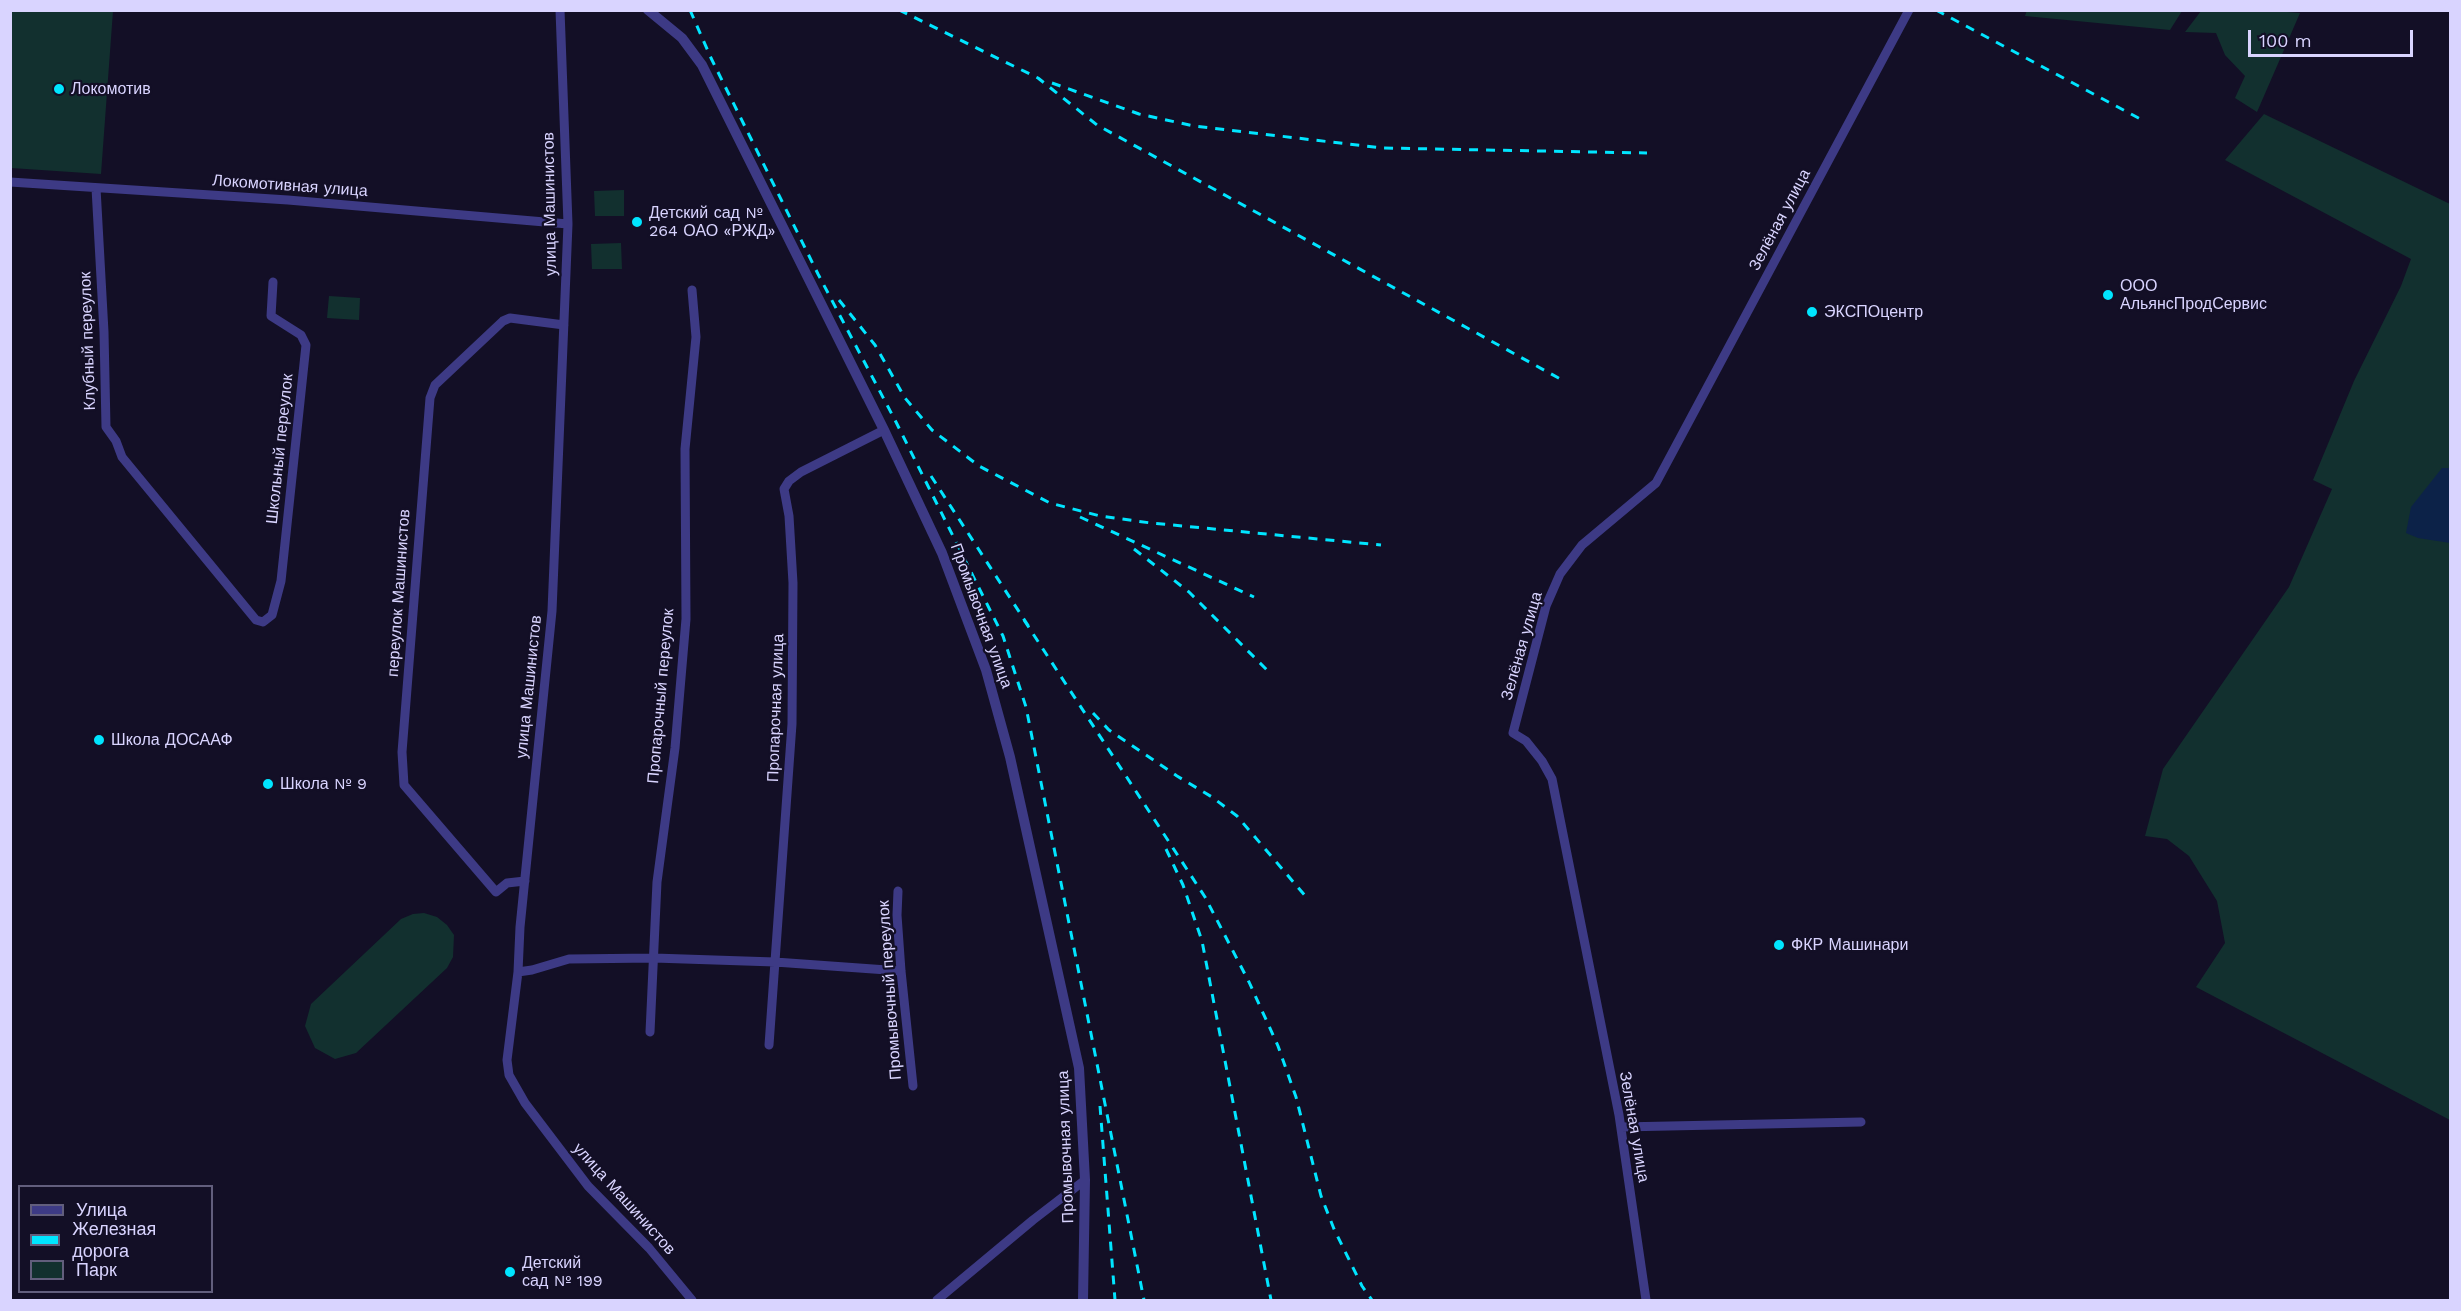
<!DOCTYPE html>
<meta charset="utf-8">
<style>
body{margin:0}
#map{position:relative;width:2461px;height:1311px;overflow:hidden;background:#130f26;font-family:"Work Sans",sans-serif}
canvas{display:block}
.frame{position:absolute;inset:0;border:12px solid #d9d4ff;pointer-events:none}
.legend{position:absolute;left:18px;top:1185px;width:195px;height:108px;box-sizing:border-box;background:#130f26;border:2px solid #625e7d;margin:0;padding:8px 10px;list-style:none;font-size:18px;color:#d9d4ff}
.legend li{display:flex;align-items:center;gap:12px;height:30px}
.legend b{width:30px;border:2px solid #625e7d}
.scale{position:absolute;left:2248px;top:30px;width:165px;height:27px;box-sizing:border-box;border:3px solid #d9d4ff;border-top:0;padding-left:8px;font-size:18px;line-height:21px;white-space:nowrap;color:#d9d4ff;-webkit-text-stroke:4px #130f26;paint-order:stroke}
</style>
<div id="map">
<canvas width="2461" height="1311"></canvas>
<div class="frame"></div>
<ul class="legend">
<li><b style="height:8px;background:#3d3a85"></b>Улица</li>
<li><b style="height:8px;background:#00e5ff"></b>Железная дорога</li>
<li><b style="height:16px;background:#12302f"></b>Парк</li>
</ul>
<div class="scale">100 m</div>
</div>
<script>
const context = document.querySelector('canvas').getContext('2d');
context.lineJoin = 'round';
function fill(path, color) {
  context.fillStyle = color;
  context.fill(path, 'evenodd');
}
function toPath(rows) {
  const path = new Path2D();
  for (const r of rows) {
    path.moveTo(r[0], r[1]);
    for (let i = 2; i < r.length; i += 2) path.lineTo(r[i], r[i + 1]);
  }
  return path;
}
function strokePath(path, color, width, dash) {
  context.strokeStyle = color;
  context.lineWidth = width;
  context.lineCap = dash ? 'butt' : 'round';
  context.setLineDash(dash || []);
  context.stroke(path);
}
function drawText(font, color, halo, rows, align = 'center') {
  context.font = font + ' "Work Sans",sans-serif';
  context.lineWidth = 4.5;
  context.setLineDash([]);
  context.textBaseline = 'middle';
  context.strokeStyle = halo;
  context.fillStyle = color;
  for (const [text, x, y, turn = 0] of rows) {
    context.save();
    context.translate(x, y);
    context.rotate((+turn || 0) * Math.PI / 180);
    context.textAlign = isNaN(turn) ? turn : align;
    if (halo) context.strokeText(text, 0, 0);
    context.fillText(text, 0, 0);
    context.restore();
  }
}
const green = toPath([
 [2027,10,2182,10,2182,11,2170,30,2025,16],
 [2262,10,2300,13,2257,112,2235,98,2245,76,2225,55,2216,33,2185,32,2201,11],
 [10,11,113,11,101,174,11,168],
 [2264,114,2450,204,2450,1120,2196,987,2225,943,2217,901,2189,856,2167,839,2145,836,2163,769,2289,587,2332,489,2313,480,2354,381,2401,286,2411,259,2225,160],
 [624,190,624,216,595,216,594,191],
 [621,243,622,269,592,269,591,244],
 [329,296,360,298,359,320,327,318],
 [424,913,437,917,447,925,454,935,453,957,447,968,356,1053,335,1059,315,1048,305,1026,311,1004,401,919,413,914]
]);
const water = toPath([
 [2442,468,2450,468,2450,543,2418,538,2406,533,2411,507]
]);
const minor = toPath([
 [560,10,568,224,552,611,520,927,518,972,507,1060,509,1075,525,1103,588,1186,649,1248,692,1300],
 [10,182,288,200,568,224],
 [96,188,104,332,106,427,116,441,122,457,256,620,263,622,272,615,281,581,306,345,301,335,271,316,273,282],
 [525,881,507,883,496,892,404,785,402,752,430,398,435,385,503,321,510,318,564,325],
 [898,891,897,915,901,971,913,1086],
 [518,972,532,970,569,959,654,958,775,962,901,971],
 [650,1032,657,882,675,748,686,619,685,449,696,337,692,290],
 [769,1045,792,724,793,583,789,516,784,489,789,481,801,472,884,430],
 [1621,1127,1861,1122],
 [937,1300,1033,1220,1085,1180],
 [1646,1300,1619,1115,1552,779,1542,761,1526,741,1513,733,1546,606,1560,574,1582,545,1656,483,1909,10]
]);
const tertiary = toPath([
 [648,10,682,38,702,65,884,430,942,553,986,670,1010,757,1079,1068,1085,1180,1083,1300]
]);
const rail = toPath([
 [690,10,711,58,818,274,896,422,1003,636,1026,707,1144,1300],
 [899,10,1038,78,1097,125,1564,381],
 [1936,10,2144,121],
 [1052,83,1139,114,1194,126,1382,148,1647,153],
 [839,300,875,345,905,398,932,430,979,466,1050,503,1100,516,1151,523,1381,545],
 [931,476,1029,627],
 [1080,517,1254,597],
 [1134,549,1189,592,1270,673],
 [1024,620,1205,897,1249,982,1278,1046,1296,1097,1321,1196,1334,1229,1362,1286,1372,1300],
 [1093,713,1109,730,1177,776,1212,797,1237,816,1307,898],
 [1166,849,1183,885,1202,941,1271,1300],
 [1100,1106,1115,1300]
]);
const markers = [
 [59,89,6,"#00e5ff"],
 [637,222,6,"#00e5ff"],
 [2108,295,6,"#00e5ff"],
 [1812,312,6,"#00e5ff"],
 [99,740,6,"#00e5ff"],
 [268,784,6,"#00e5ff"],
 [1779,945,6,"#00e5ff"],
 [510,1272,6,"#00e5ff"]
];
const poiNames = [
 ["Локомотив",71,89],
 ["Детский сад №",649,213],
 ["264 ОАО «РЖД»",649,231],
 ["ООО",2120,286],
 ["АльянсПродСервис",2120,304],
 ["ЭКСПОцентр",1824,312],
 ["Школа ДОСААФ",111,740],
 ["Школа № 9",280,784],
 ["ФКР Машинари",1791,945],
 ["Детский",522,1263],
 ["сад № 199",522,1281]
];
const streetNames = [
 ["Локомотивная улица",290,186,4],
 ["улица Машинистов",550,204,-91],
 ["Зелёная улица",1780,220,-62],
 ["Клубный переулок",88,341,-92],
 ["Школьный переулок",280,449,-84],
 ["переулок Машинистов",399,593,-86],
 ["Промывочная улица",981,616,70],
 ["Зелёная улица",1522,646,-74],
 ["улица Машинистов",529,687,-84],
 ["Пропарочный переулок",661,696,-85],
 ["Пропарочная улица",776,708,-88],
 ["Промывочный переулок",890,990,-94],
 ["Зелёная улица",1634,1127,80],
 ["Промывочная улица",1066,1147,-92],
 ["улица Машинистов",624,1199,48]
];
fill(green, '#12302f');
fill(water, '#0c2248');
strokePath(minor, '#3d3a85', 9);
strokePath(tertiary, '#3d3a85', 10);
strokePath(rail, '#00e5ff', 3, [9, 8]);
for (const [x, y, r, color] of markers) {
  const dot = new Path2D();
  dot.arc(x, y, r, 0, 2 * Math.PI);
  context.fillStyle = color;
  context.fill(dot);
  strokePath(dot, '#130f26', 2);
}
drawText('16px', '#d9d4ff', '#130f26', poiNames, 'left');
drawText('16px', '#d9d4ff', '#130f26', streetNames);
</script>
